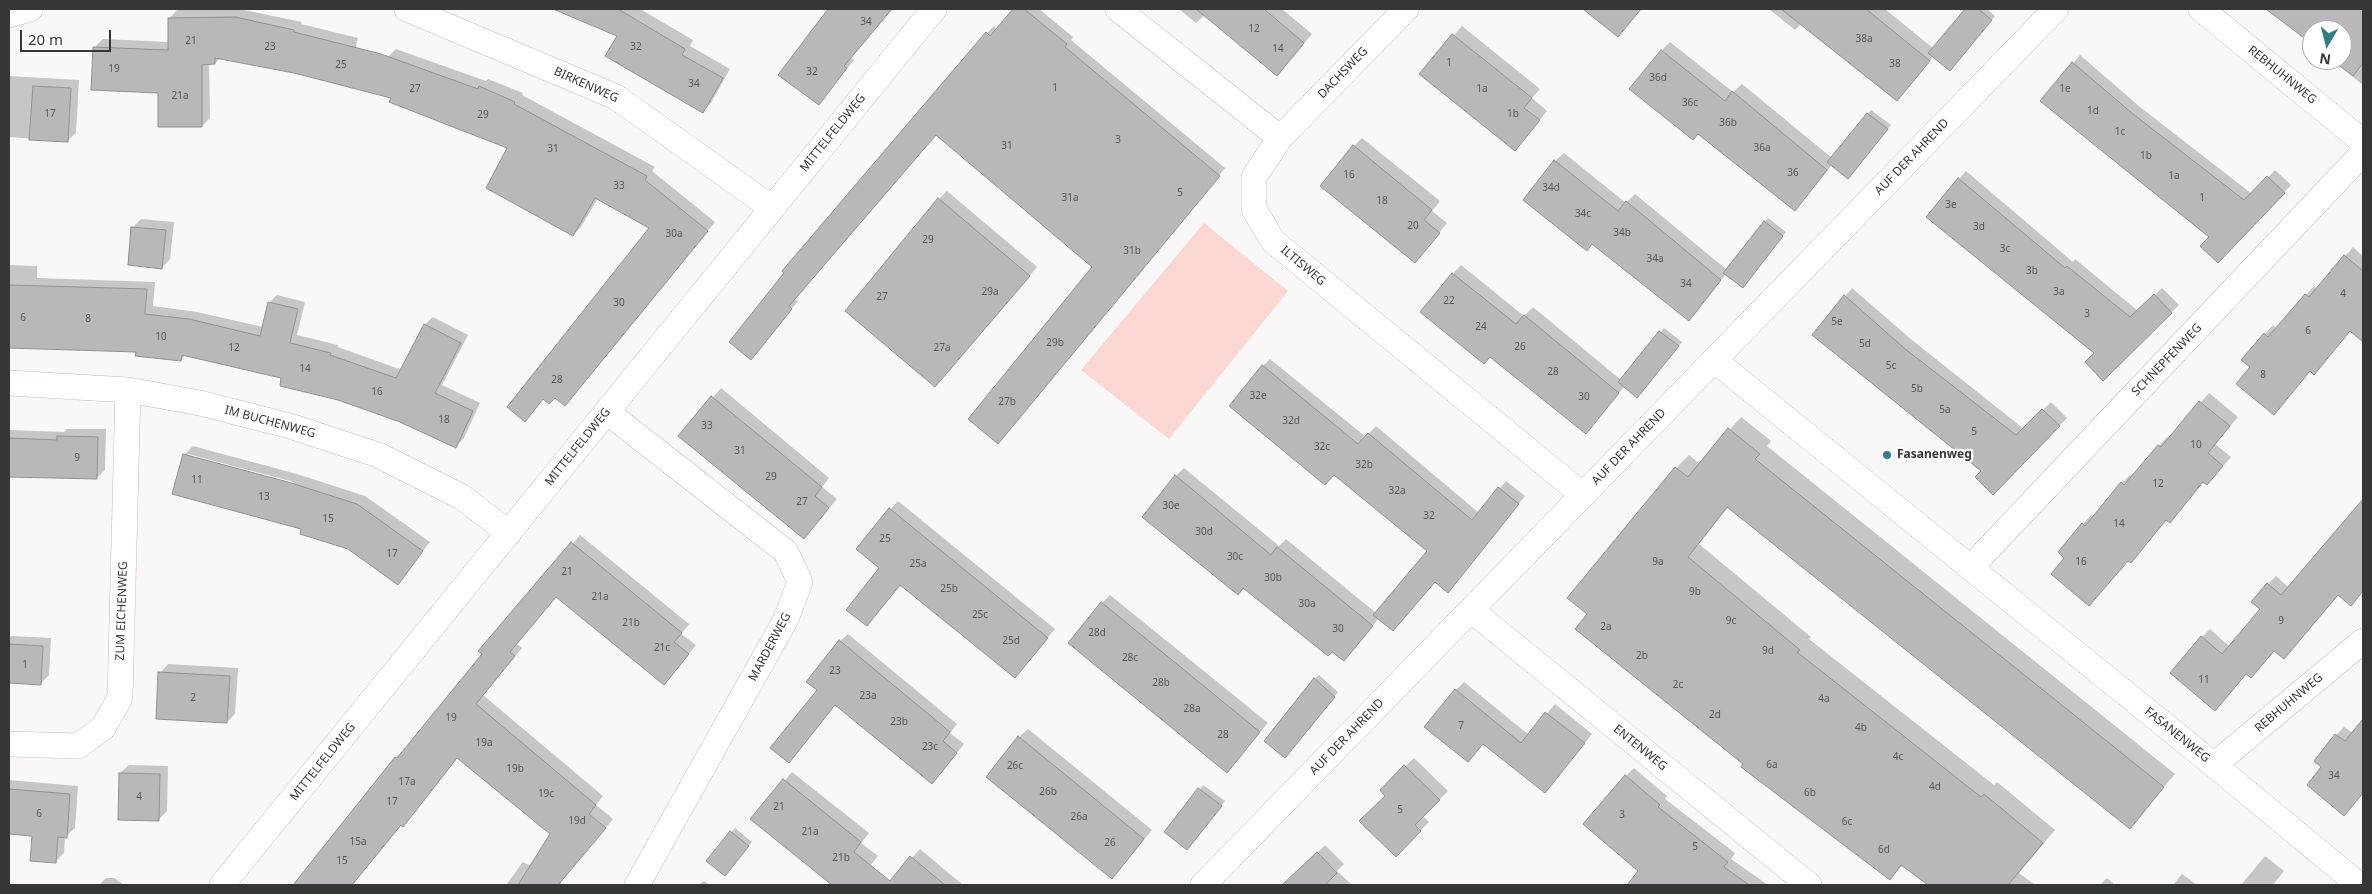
<!DOCTYPE html>
<style>
body{margin:0}
#map{position:relative;width:2372px;height:894px;overflow:hidden;background:#faf7f9;font-family:"Noto Sans",sans-serif}
canvas{display:block}
.frame{position:absolute;inset:0;border:10px solid #373637;pointer-events:none}
.north{position:absolute;left:2302px;top:20px;width:50px;height:50px;box-sizing:border-box;background:#fff;border:1px solid #afafaf;border-radius:50%;rotate:188deg;font-size:14px;font-weight:700;line-height:20px;text-align:center;color:#373637}
.north::after{content:'';display:block;margin:auto;width:18px;height:22px;background:#347d83;clip-path:polygon(50% 0,100% 100%,50% 72%,0 100%)}
.scale{position:absolute;left:20px;top:30px;width:91px;height:22px;box-sizing:border-box;border:2px solid #373637;border-top:0;padding-left:6px;font-size:15px;line-height:18px;white-space:nowrap;color:#373637;-webkit-text-stroke:4px #fff;paint-order:stroke}
</style>
<div id="map">
<canvas width="2372" height="894"></canvas>
<div class="frame"></div>
<div class="north">N</div>
<div class="scale">20 m</div>
</div>
<script>
const context = document.querySelector('canvas').getContext('2d');
context.lineJoin = 'round';
function fill(path, color) {
  context.fillStyle = color;
  context.fill(path, 'evenodd');
}
function toPath(rows) {
  const path = new Path2D();
  for (const r of rows) {
    path.moveTo(r[0], r[1]);
    for (let i = 2; i < r.length; i += 2) path.lineTo(r[i], r[i + 1]);
  }
  return path;
}
function strokePath(path, color, width, dash) {
  context.strokeStyle = color;
  context.lineWidth = width;
  context.lineCap = dash ? 'butt' : 'round';
  context.setLineDash(dash || []);
  context.stroke(path);
}
function drawText(font, color, halo, rows, align = 'center') {
  context.font = font + ' "Noto Sans",sans-serif';
  context.lineWidth = 4.5;
  context.setLineDash([]);
  context.textBaseline = 'middle';
  context.strokeStyle = halo;
  context.fillStyle = color;
  for (const [text, x, y, turn = 0] of rows) {
    context.save();
    context.translate(x, y);
    context.rotate((+turn || 0) * Math.PI / 180);
    context.textAlign = isNaN(turn) ? turn : align;
    if (halo) context.strokeText(text, 0, 0);
    context.fillText(text, 0, 0);
    context.restore();
  }
}
const green = toPath([
 [1204,223,1288,291,1169,439,1081,370]
]);
const shadow = toPath([
 [556,9,640,9,693,40,690,46,730,69,711,103,703,111,618,35],
 [825,9,891,9,851,58,854,60,818,104,828,11],
 [1014,9,1039,9,1073,37,1071,40,1225,168,1005,435,1094,267,936,134,795,299,798,301,758,351,786,273,784,271,987,33,994,26,997,29],
 [1179,9,1282,9,1312,34,1285,66,1205,15,1196,23],
 [1584,9,1641,9,1618,36],
 [1769,9,1885,9,1934,49,1967,9,1987,9,1995,16,1954,65,1934,56,1897,100,1801,24,1795,30],
 [2282,9,2356,9,2363,15,2363,85,2332,60,2342,60,2342,30,2312,30,2312,44],
 [177,10,244,10,302,22,301,24,358,38,355,49,388,57,396,49,486,81,488,79,523,93,522,95,655,167,652,171,715,222,573,396,544,398,525,420,650,228,598,198,581,227,573,235,508,148,392,97,294,72,221,58,215,63,209,63,210,118,202,126,159,92,95,47,103,39,169,42,169,19],
 [1462,26,1540,89,1532,98,1547,111,1523,141,1421,74],
 [1670,42,1733,92,1742,84,1832,158,1871,110,1891,125,1851,173,1832,165,1803,201,1662,50],
 [2080,55,2140,107,2252,194,2275,170,2291,185,2226,254,2211,237,2042,101],
 [9,76,79,80,76,133,67,141,9,137],
 [1362,138,1440,201,1432,211,1447,223,1415,262,1354,146],
 [1564,153,1626,203,1635,194,1727,270,1768,218,1786,232,1746,283,1726,274,1697,310,1555,161],
 [1966,171,2073,262,2075,259,2138,311,2162,288,2179,305,2103,379,2096,353,1927,217],
 [947,191,1037,267,943,377,939,199],
 [141,219,174,222,170,259,162,268,132,228],
 [2353,247,2363,256,2363,324,2354,333,2351,330,2314,373,2311,370,2252,367,2265,334,2273,325,2277,329,2306,295,2314,286,2317,289],
 [9,265,37,266,37,278,155,282,153,306,197,312,263,327,269,303,277,295,305,302,297,335,338,345,338,347,402,370,425,324,433,317,468,335,442,385,480,403,464,438,456,446,400,420,283,377,186,355,181,360,137,351,9,346],
 [1461,265,1524,316,1533,307,1621,380,1664,328,1682,342,1641,392,1625,386,1586,432,1490,356,1453,274],
 [1852,288,1912,340,2024,429,2051,402,2067,418,1993,493,1983,471,1813,335],
 [1270,359,1366,437,1376,426,1479,513,1506,481,1525,496,1448,591,1435,581,1379,618,1352,651,1244,588,1238,594,1176,476,1184,468,1279,546,1286,539,1376,613,1429,551,1263,366],
 [721,388,829,478,822,487,837,499,804,537,680,436],
 [2209,393,2238,417,2215,444,2231,457,2207,484,2204,481,2170,521,2167,519,2139,553,2131,562,2128,560,2089,604,2066,558,2060,552,2083,524,2091,515,2094,517,2122,483,2130,475,2133,477,2159,446,2167,437,2169,439],
 [1741,417,1771,441,1767,446,2175,774,2130,827,1729,506,1699,544,1811,637,1809,639,1994,785,1997,782,2055,830,2019,873,2035,885,1930,885,1903,865,1889,879,1745,764,1589,613,1569,597,1676,468,1689,455,1700,464],
 [67,429,106,429,105,470,97,478,9,475,9,430,64,432],
 [193,446,297,474,365,496,430,542,398,583,349,548,303,528,173,494,185,454],
 [188,454,294,482,294,484,188,456],
 [898,501,1055,629,1015,677,901,584,867,625,881,568,857,548],
 [2363,501,2363,591,2358,597,2338,594,2275,650,2251,677,2247,673,2223,702,2202,637,2210,629,2230,647,2262,609,2268,584,2276,576,2289,588],
 [580,535,689,624,681,634,696,645,672,675,556,596,517,644,522,648,483,695,603,796,596,805,613,819,560,883,564,885,506,885,523,862,531,866,552,834,458,757,411,817,403,825,402,824,352,885,295,885,396,757,405,750],
 [1110,595,1268,723,1227,771,1102,603],
 [848,634,957,724,950,733,964,744,940,774,836,704,796,753,818,690,840,641],
 [11,636,51,638,49,675,40,684,9,681,9,639],
 [168,664,238,668,235,714,227,722,160,673],
 [1319,675,1338,692,1289,753,1315,679],
 [1464,682,1529,735,1555,704,1592,734,1553,783,1456,690],
 [2363,721,2363,793,2352,806,2323,767,2336,735,2344,727,2353,733],
 [1028,729,1152,830,1112,878,1019,737],
 [1414,758,1448,791,1423,816,1429,822,1396,855,1386,796,1381,790],
 [129,765,168,766,167,811,158,820,120,773],
 [1634,768,1667,796,1665,799,1735,853,1731,859,1768,885,1657,885,1646,877,1626,776],
 [792,772,869,833,861,843,878,856,854,885,834,885,752,819],
 [9,780,78,786,75,828,65,837,64,853,56,861,33,835,9,833],
 [1203,785,1225,801,1191,845,1166,832],
 [735,828,752,842,728,870,708,861],
 [1325,845,1344,864,1337,871,1352,885,1286,885],
 [920,849,963,885,888,885],
 [2265,856,2284,871,2273,885,2241,885],
 [2182,874,2197,885,2173,885],
 [106,878,114,878,124,885,99,885],
 [2107,878,2115,885,2100,885],
 [704,881,709,885,699,885]
]);
const building = toPath([
 [553,9,618,9,685,49,682,55,723,78,703,113,605,56,617,36,553,9],
 [828,9,892,9,844,66,847,68,819,105,778,75,828,9],
 [1013,9,1024,9,1067,44,1065,47,1220,176,998,444,968,419,1092,267,936,135,789,306,792,309,751,360,729,342,784,273,782,271,986,32,990,36,1013,9],
 [1196,9,1264,9,1304,43,1277,76,1196,9],
 [1583,9,1641,9,1618,37,1583,9],
 [1781,9,1866,9,1930,61,1897,101,1781,9],
 [1965,9,1978,9,1992,20,1950,71,1928,53,1965,9],
 [2266,9,2363,9,2363,63,2353,76,2332,60,2342,60,2342,30,2312,30,2312,44,2266,9],
 [235,17,294,30,294,32,381,54,478,89,479,86,515,102,514,104,647,176,645,180,708,231,565,406,555,398,549,404,543,399,525,422,507,407,649,228,595,198,573,236,486,188,507,148,389,102,391,98,294,73,215,58,215,64,202,65,202,127,158,127,158,93,91,90,93,47,168,50,168,18,235,17],
 [1452,34,1532,98,1524,108,1540,120,1515,151,1419,74,1452,34],
 [1661,50,1725,101,1732,91,1827,170,1795,211,1698,134,1693,140,1629,89,1661,50],
 [2072,62,2133,114,2244,200,2267,176,2285,193,2218,263,2200,246,2209,237,2040,101,2072,62],
 [33,86,71,88,68,142,29,140,33,86],
 [1867,113,1888,129,1848,179,1827,162,1867,113],
 [1353,145,1432,210,1424,220,1440,233,1415,263,1320,186,1353,145],
 [1554,160,1618,211,1626,201,1721,280,1689,321,1592,244,1587,251,1523,200,1554,160],
 [1958,178,2065,268,2067,266,2130,317,2154,294,2172,313,2103,381,2085,362,2094,353,1926,217,1958,178],
 [938,198,1030,276,935,387,845,311,938,198],
 [1764,221,1783,236,1743,288,1723,273,1764,221],
 [131,227,166,230,162,269,128,265,131,227],
 [2344,255,2363,271,2363,342,2350,331,2314,375,2310,371,2274,415,2236,384,2250,367,2241,360,2264,333,2268,337,2305,294,2309,297,2344,255],
 [1452,273,1516,324,1524,315,1619,393,1586,434,1490,357,1484,364,1420,312,1452,273],
 [9,285,147,289,145,314,189,319,260,336,268,302,298,309,290,343,331,353,330,355,396,378,424,324,461,343,435,393,473,411,456,448,400,422,338,400,280,386,281,378,182,355,181,361,135,356,136,352,9,348,9,285],
 [1844,295,1904,348,2016,435,2042,409,2060,426,1993,495,1975,477,1981,471,1812,335,1844,295],
 [1659,331,1679,346,1637,398,1618,382,1659,331],
 [1262,365,1358,444,1368,433,1472,520,1498,487,1519,504,1448,593,1435,582,1393,631,1373,615,1427,551,1334,475,1325,485,1229,406,1262,365],
 [711,396,822,487,815,496,829,508,804,539,678,436,711,396],
 [2199,401,2230,426,2208,453,2223,466,2207,485,2203,482,2170,523,2166,520,2131,563,2128,561,2089,606,2051,574,2064,558,2058,552,2082,523,2085,526,2121,482,2124,485,2158,445,2161,447,2199,401],
 [1728,428,1760,454,1755,459,2164,787,2130,829,1727,507,1688,557,1800,650,1797,652,1981,797,1984,794,2043,843,2008,885,1928,885,1901,865,1890,880,1741,767,1743,764,1575,629,1587,614,1567,598,1675,467,1688,477,1728,428],
 [57,436,98,437,97,479,9,477,9,438,57,440,57,436],
 [183,454,288,482,357,504,423,551,398,585,348,549,300,534,301,529,172,494,183,454],
 [1175,475,1271,555,1277,547,1373,626,1344,661,1332,652,1328,656,1243,588,1238,595,1142,517,1175,475],
 [2363,499,2363,591,2351,606,2338,595,2284,659,2274,651,2251,678,2246,674,2215,711,2170,673,2201,636,2222,654,2260,609,2251,602,2267,583,2281,595,2363,499],
 [889,508,1048,638,1015,678,900,585,867,626,846,610,879,568,856,549,889,508],
 [571,542,682,633,674,642,689,654,664,685,556,597,510,652,515,656,476,704,596,805,589,814,606,828,558,885,518,885,550,834,457,758,403,827,401,825,352,885,293,885,395,757,397,758,482,654,478,651,571,542],
 [1101,602,1260,732,1227,773,1068,643,1101,602],
 [839,640,950,732,943,741,957,753,932,784,835,705,789,763,770,748,817,690,806,682,839,640],
 [9,644,43,646,41,685,9,683,9,644],
 [158,672,230,676,227,723,156,719,158,672],
 [1314,678,1335,697,1285,758,1264,741,1314,678],
 [1455,689,1521,743,1545,712,1585,743,1545,793,1483,744,1468,762,1424,727,1455,689],
 [2363,719,2363,793,2344,816,2307,785,2321,767,2314,761,2335,734,2345,741,2363,719],
 [1018,736,1144,839,1112,879,986,777,1018,736],
 [1404,765,1440,800,1415,825,1421,831,1396,857,1359,821,1385,796,1380,790,1404,765],
 [119,773,160,774,159,821,118,820,119,773],
 [1625,775,1660,805,1658,807,1728,862,1724,867,1749,885,1627,885,1638,871,1583,824,1625,775],
 [783,779,861,842,854,852,890,881,910,856,945,885,832,885,750,819,783,779],
 [1198,788,1222,806,1187,850,1164,832,1198,788],
 [9,789,70,794,67,838,58,837,56,863,30,861,32,836,9,834,9,789],
 [730,831,749,846,725,876,706,861,730,831],
 [1317,852,1337,873,1325,885,1282,885,1317,852]
]);
const street = toPath([
 [407,9,616,97,772,208],
 [1118,9,1280,138,1254,177,1254,209,1273,241,1583,495],
 [2201,9,2363,142],
 [9,15,30,9],
 [1280,138,1406,9],
 [1714,360,2214,765,2359,885],
 [9,383,128,390,200,403,290,426,378,455,462,497,509,533],
 [607,412,786,552,800,582,786,619,637,885],
 [1971,567,2363,153],
 [1471,610,1809,885],
 [9,744,78,746,103,728,120,698,128,390],
 [2214,765,2363,641],
 [222,885,934,9],
 [1203,885,2056,9]
]);
const markers = [
 [1887,455,5,"#347d83"]
];
const numberNames = [
 ["34",866,22],
 ["12",1254,29],
 ["38a",1864,39],
 ["21",191,41],
 ["23",270,47],
 ["32",636,47],
 ["14",1278,49],
 ["1",1449,63],
 ["38",1895,64],
 ["25",341,65],
 ["19",114,69],
 ["32",812,72],
 ["36d",1658,78],
 ["34",694,84],
 ["1",1055,88],
 ["27",415,89],
 ["1a",1482,89],
 ["1e",2065,89],
 ["21a",180,96],
 ["36c",1690,103],
 ["1d",2093,111],
 ["17",50,114],
 ["1b",1513,114],
 ["29",483,115],
 ["36b",1728,123],
 ["1c",2120,132],
 ["3",1118,140],
 ["31",1007,146],
 ["36a",1762,148],
 ["31",553,149],
 ["1b",2146,156],
 ["36",1793,173],
 ["16",1349,175],
 ["1a",2174,176],
 ["33",619,186],
 ["34d",1551,188],
 ["5",1180,193],
 ["31a",1070,198],
 ["1",2202,198],
 ["18",1382,201],
 ["3e",1951,205],
 ["34c",1583,214],
 ["20",1413,226],
 ["3d",1979,227],
 ["34b",1622,233],
 ["30a",674,234],
 ["29",928,240],
 ["3c",2005,249],
 ["31b",1132,251],
 ["34a",1655,259],
 ["3b",2032,271],
 ["34",1686,284],
 ["29a",990,292],
 ["3a",2059,292],
 ["4",2343,294],
 ["27",882,297],
 ["22",1449,301],
 ["30",619,303],
 ["3",2087,314],
 ["6",23,318],
 ["8",88,319],
 ["5e",1837,322],
 ["24",1481,327],
 ["6",2308,331],
 ["10",161,337],
 ["29b",1055,343],
 ["5d",1865,344],
 ["26",1520,347],
 ["12",234,348],
 ["27a",942,348],
 ["5c",1891,366],
 ["14",305,369],
 ["28",1553,372],
 ["8",2263,375],
 ["28",557,380],
 ["5b",1917,389],
 ["16",377,392],
 ["32e",1258,396],
 ["30",1584,397],
 ["27b",1007,402],
 ["5a",1945,410],
 ["18",444,420],
 ["32d",1291,421],
 ["33",707,426],
 ["5",1974,432],
 ["10",2196,445],
 ["32c",1322,447],
 ["31",740,451],
 ["9",77,458],
 ["32b",1364,465],
 ["29",771,477],
 ["11",197,480],
 ["12",2158,484],
 ["32a",1397,491],
 ["13",264,497],
 ["27",802,502],
 ["30e",1171,506],
 ["32",1429,516],
 ["15",328,519],
 ["14",2119,524],
 ["30d",1204,532],
 ["25",885,539],
 ["17",392,554],
 ["30c",1235,557],
 ["9a",1658,562],
 ["16",2081,562],
 ["25a",918,564],
 ["21",567,572],
 ["30b",1273,578],
 ["25b",949,589],
 ["9b",1695,592],
 ["21a",600,597],
 ["30a",1307,604],
 ["25c",980,615],
 ["9c",1731,621],
 ["9",2281,621],
 ["21b",631,623],
 ["2a",1606,627],
 ["30",1338,629],
 ["28d",1097,633],
 ["25d",1011,641],
 ["21c",662,648],
 ["9d",1768,651],
 ["2b",1642,656],
 ["28c",1130,658],
 ["1",25,665],
 ["23",835,671],
 ["11",2204,680],
 ["28b",1161,683],
 ["2c",1678,685],
 ["23a",868,696],
 ["2",193,698],
 ["4a",1824,699],
 ["28a",1192,709],
 ["2d",1715,715],
 ["19",451,718],
 ["23b",899,722],
 ["7",1461,726],
 ["4b",1861,728],
 ["28",1223,735],
 ["19a",484,743],
 ["23c",930,747],
 ["4c",1898,757],
 ["6a",1772,765],
 ["26c",1015,766],
 ["19b",515,769],
 ["34",2334,776],
 ["17a",407,782],
 ["4d",1935,787],
 ["26b",1048,792],
 ["6b",1810,793],
 ["19c",546,794],
 ["4",139,797],
 ["17",392,802],
 ["21",779,807],
 ["5",1400,810],
 ["6",39,814],
 ["3",1622,815],
 ["26a",1079,817],
 ["19d",577,821],
 ["6c",1847,822],
 ["21a",810,832],
 ["15a",358,842],
 ["26",1110,843],
 ["5",1695,847],
 ["6d",1884,850],
 ["21b",841,858],
 ["15",342,861]
];
const streetNames = [
 ["DACHSWEG",1343,73,-46],
 ["REBHUHNWEG",2282,75,39],
 ["BIRKENWEG",586,85,24],
 ["MITTELFELDWEG",833,133,-51],
 ["AUF DER AHREND",1912,157,-46],
 ["ILTISWEG",1303,266,40],
 ["SCHNEPFENWEG",2167,360,-46],
 ["IM BUCHENWEG",270,422,15],
 ["MITTELFELDWEG",578,447,-51],
 ["AUF DER AHREND",1629,447,-46],
 ["ZUM EICHENWEG",122,611,-88],
 ["MARDERWEG",770,647,-62],
 ["REBHUHNWEG",2289,703,-40],
 ["FASANENWEG",2177,735,39],
 ["AUF DER AHREND",1347,737,-46],
 ["ENTENWEG",1640,748,39],
 ["MITTELFELDWEG",323,762,-51]
];
const poiNames = [
 ["Fasanenweg",1897,455]
];
fill(green, '#fbd7d2');
fill(shadow, '#0003');
fill(building, '#b9b7ba');
strokePath(building, '#919092', 1);
strokePath(street, '#c0bdbf', 26);
strokePath(street, '#fff', 25);
for (const [x, y, r, color] of markers) {
  const dot = new Path2D();
  dot.arc(x, y, r, 0, 2 * Math.PI);
  context.fillStyle = color;
  context.fill(dot);
  strokePath(dot, '#fff', 2);
}
drawText('10px', '#585658', null, numberNames);
drawText('12px', '#373637', '#fff', streetNames);
drawText('bold 12px', '#373637', '#fff', poiNames, 'left');
</script>
